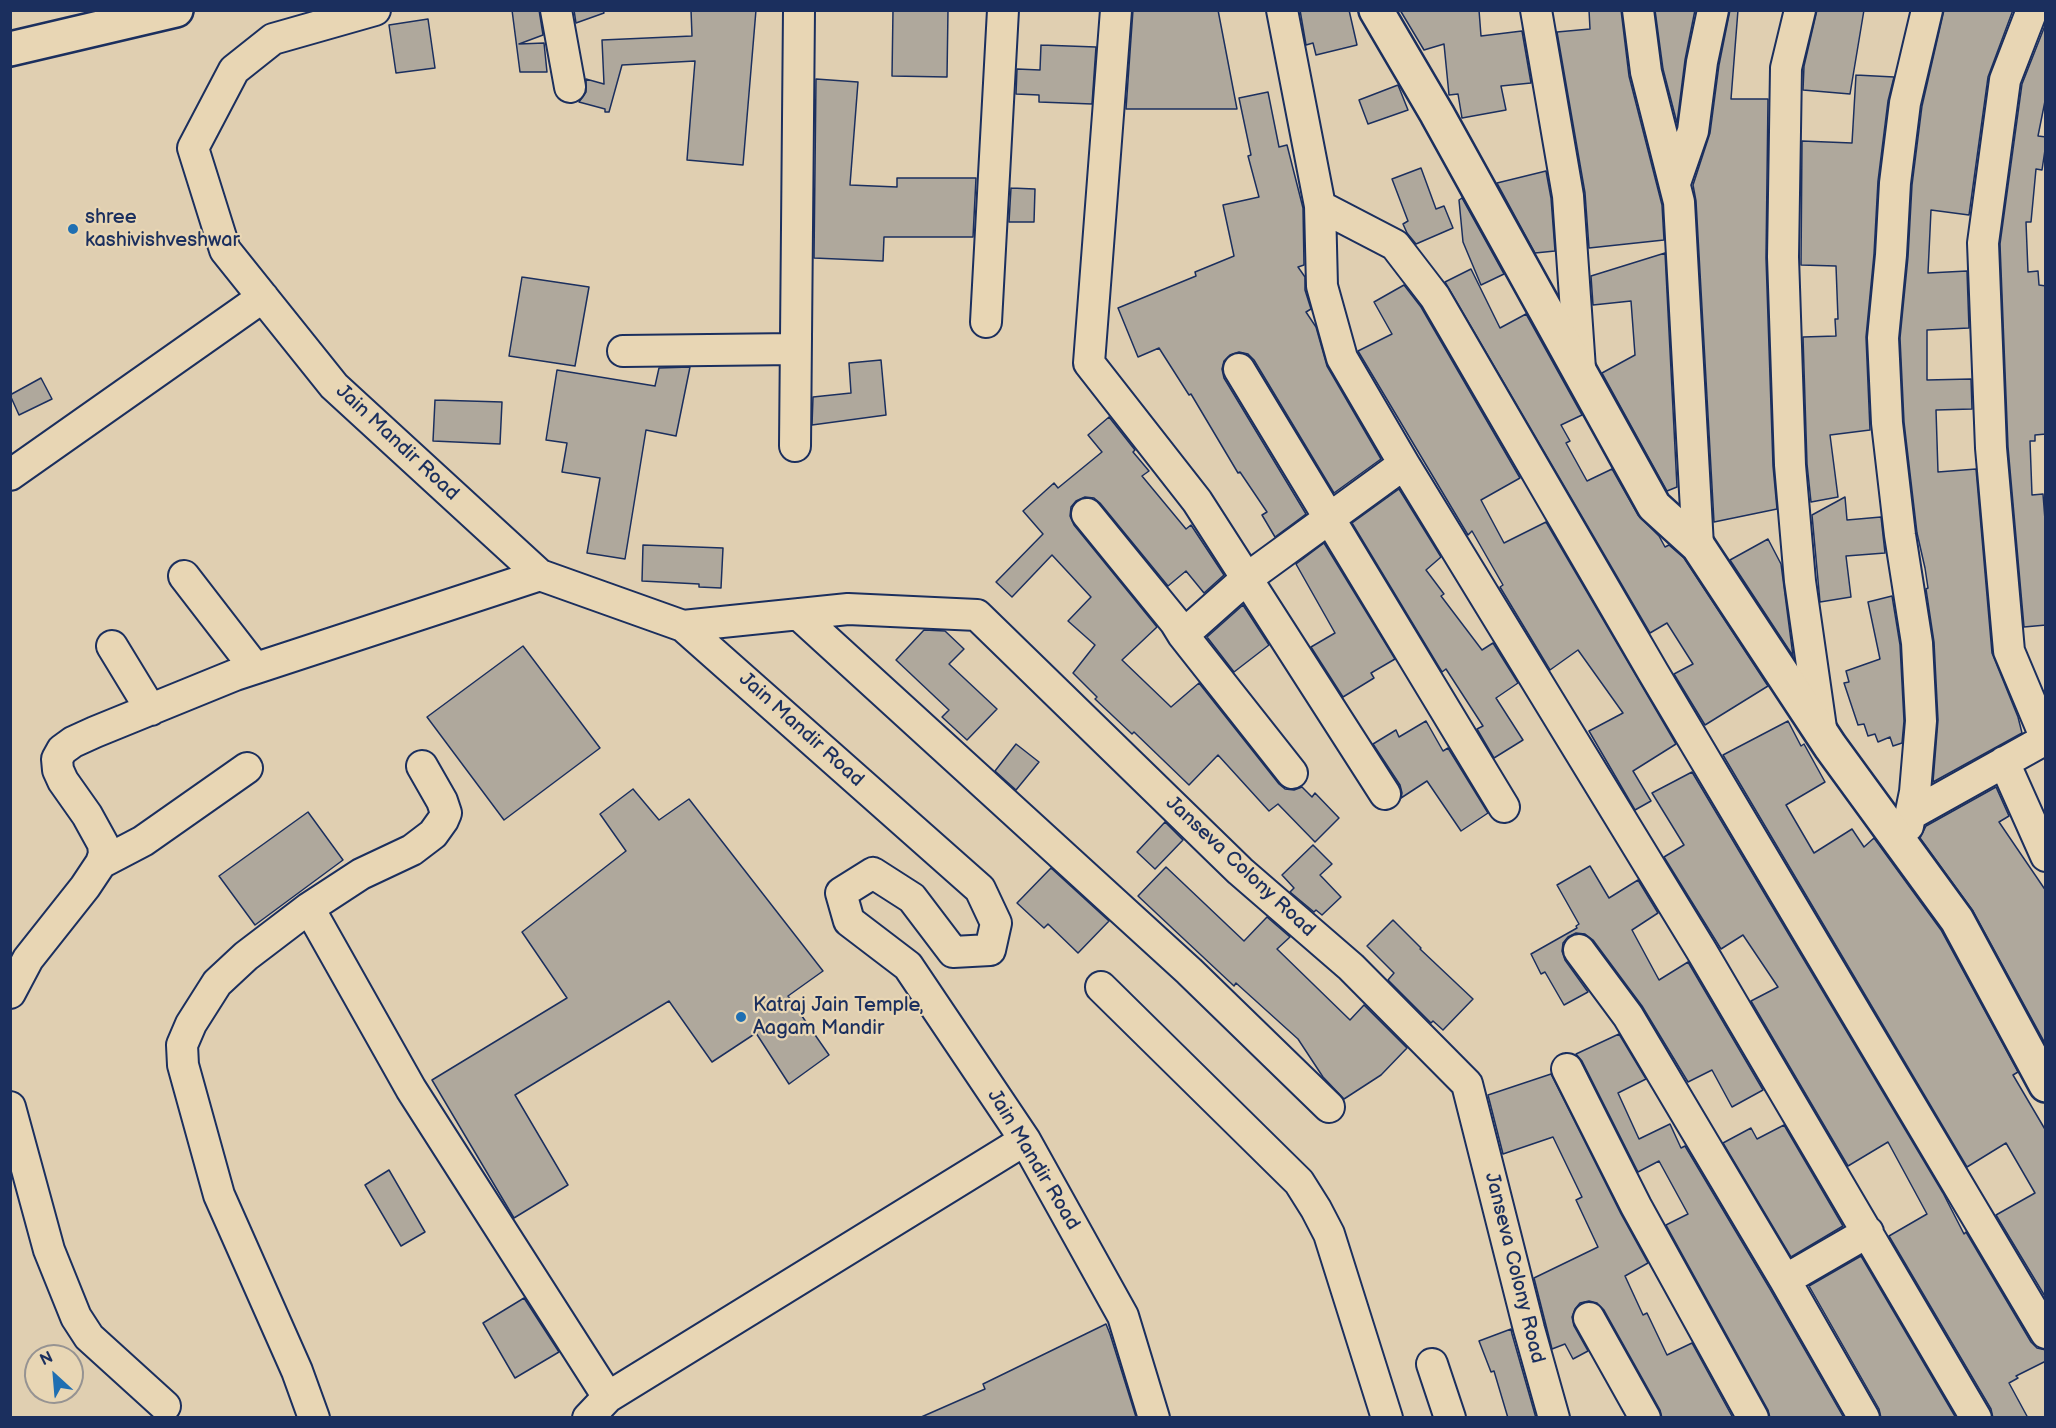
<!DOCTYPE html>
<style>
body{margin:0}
#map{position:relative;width:2056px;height:1428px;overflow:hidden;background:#e0cfb1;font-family:"Balsamiq Sans",sans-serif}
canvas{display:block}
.frame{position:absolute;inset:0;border:12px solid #1b2f5e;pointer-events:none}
.north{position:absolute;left:24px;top:1344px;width:60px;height:60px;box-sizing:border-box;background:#e8d6b4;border:2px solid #969392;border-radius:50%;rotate:334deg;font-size:16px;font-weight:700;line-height:24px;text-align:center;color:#1b2f5e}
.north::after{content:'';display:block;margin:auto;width:21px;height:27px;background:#1f6fb2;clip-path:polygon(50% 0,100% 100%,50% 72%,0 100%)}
</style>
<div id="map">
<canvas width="2056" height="1428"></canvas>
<div class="frame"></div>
<div class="north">N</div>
</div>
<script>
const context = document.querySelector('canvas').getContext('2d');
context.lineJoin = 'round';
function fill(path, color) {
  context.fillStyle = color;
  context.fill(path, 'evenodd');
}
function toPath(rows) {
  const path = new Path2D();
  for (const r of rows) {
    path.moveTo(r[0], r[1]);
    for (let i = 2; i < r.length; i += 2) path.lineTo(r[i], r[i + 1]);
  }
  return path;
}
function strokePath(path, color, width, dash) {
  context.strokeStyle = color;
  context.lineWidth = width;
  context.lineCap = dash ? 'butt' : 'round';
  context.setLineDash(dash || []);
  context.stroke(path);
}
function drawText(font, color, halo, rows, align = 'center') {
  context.font = font + ' "Balsamiq Sans",sans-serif';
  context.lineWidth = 4.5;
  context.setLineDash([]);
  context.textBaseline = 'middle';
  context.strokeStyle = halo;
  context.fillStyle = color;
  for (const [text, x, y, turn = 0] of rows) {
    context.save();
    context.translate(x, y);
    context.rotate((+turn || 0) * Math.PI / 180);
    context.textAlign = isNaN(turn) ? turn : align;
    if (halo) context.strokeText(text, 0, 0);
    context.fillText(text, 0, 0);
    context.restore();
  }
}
const building = toPath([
 [512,10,539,10,543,35,519,44,544,43,547,72,520,72,512,10],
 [574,10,603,10,604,13,576,23,574,10],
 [691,10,756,10,743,165,687,160,695,61,622,65,609,112,605,112,605,109,579,102,586,92,586,79,604,84,602,40,692,36,691,10],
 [893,10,948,10,947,77,892,76,893,10],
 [1133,10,1218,10,1237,109,1126,109,1133,10],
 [1300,10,1349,10,1357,45,1316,55,1313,43,1306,45,1300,10],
 [1400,10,1479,10,1481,36,1522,31,1531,83,1501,86,1506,110,1462,118,1458,94,1449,95,1444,44,1424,50,1400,10],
 [1589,10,1621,10,1629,76,1662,205,1664,240,1589,248,1585,193,1557,32,1590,29,1589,10],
 [1655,10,1695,10,1685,60,1677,123,1663,69,1655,10],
 [1730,10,1738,10,1731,99,1768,99,1766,258,1773,466,1777,509,1714,522,1696,201,1693,185,1710,133,1719,65,1730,10],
 [1817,10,1864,10,1850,94,1803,90,1804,66,1817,10],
 [1944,10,2013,10,1988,77,1969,215,1931,210,1928,273,1967,271,1969,328,1927,330,1927,380,1971,379,1972,409,1936,410,1938,472,1976,469,1992,653,2018,717,2022,733,1933,782,1938,720,1934,642,1926,589,1928,588,1925,568,1917,533,1904,422,1900,338,1908,257,1912,185,1922,106,1944,10],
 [428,19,435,68,396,73,389,25,428,19],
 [2046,23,2046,96,2038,136,2046,137,2046,143,2042,170,2036,169,2031,222,2026,222,2028,272,2038,271,2039,285,2046,286,2046,434,2035,435,2035,441,2030,441,2032,495,2043,494,2046,533,2046,625,2024,627,2008,447,2000,244,2022,84,2046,23],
 [1041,45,1096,47,1092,104,1039,102,1039,95,1016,94,1017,69,1040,70,1041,45],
 [1856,75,1894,77,1888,101,1878,181,1874,254,1866,337,1870,430,1830,435,1838,497,1811,502,1807,464,1803,337,1836,336,1835,319,1838,319,1836,266,1801,265,1802,141,1852,143,1856,75],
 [816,79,858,82,850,185,897,187,897,178,976,178,973,237,884,237,883,261,814,258,816,79],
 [1398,85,1408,110,1368,124,1359,100,1398,85],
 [1268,92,1279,147,1287,145,1303,208,1304,265,1298,267,1305,277,1305,290,1311,309,1306,312,1316,327,1327,366,1381,459,1334,493,1254,360,1248,354,1239,352,1230,355,1224,361,1222,369,1224,378,1306,514,1275,537,1262,515,1267,512,1240,472,1238,473,1191,394,1189,395,1159,348,1138,357,1118,308,1196,276,1195,272,1234,256,1223,205,1259,197,1248,156,1251,155,1239,98,1268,92],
 [1421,168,1436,209,1444,206,1453,228,1416,244,1407,233,1403,224,1408,221,1392,179,1421,168],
 [1546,171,1551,198,1555,251,1535,253,1497,183,1546,171],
 [1011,188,1035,189,1034,222,1009,222,1011,188],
 [1462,198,1504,274,1481,285,1463,242,1459,200,1462,198],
 [1665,253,1677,487,1667,491,1602,373,1635,355,1631,301,1593,305,1591,276,1665,253],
 [1471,269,1500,328,1526,314,1582,415,1561,425,1570,441,1566,443,1587,481,1612,469,1638,515,1659,536,1665,547,1669,545,1684,558,1768,686,1705,725,1674,674,1693,664,1667,623,1650,633,1445,282,1471,269],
 [522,277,589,287,575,366,509,356,522,277],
 [1404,285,1421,307,1520,478,1481,500,1504,543,1546,522,1676,744,1633,771,1651,801,1635,810,1589,731,1623,713,1578,650,1550,670,1500,587,1503,585,1472,531,1468,535,1358,351,1392,334,1374,302,1404,285],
 [881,360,886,415,812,425,813,397,851,393,849,363,881,360],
 [690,367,676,436,646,430,625,559,587,553,600,478,562,472,567,443,546,440,557,370,655,386,659,368,690,367],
 [41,378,52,399,19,415,10,395,41,378],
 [435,400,502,402,500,444,433,441,435,400],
 [1109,417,1135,450,1133,452,1149,471,1142,476,1186,529,1191,525,1224,575,1204,593,1186,571,1168,586,1100,503,1094,498,1085,497,1076,501,1071,507,1070,516,1074,525,1157,627,1122,660,1171,707,1199,683,1279,784,1285,789,1294,790,1302,787,1312,797,1315,793,1339,818,1315,842,1278,804,1269,811,1218,755,1189,785,1134,732,1132,734,1095,699,1097,697,1073,673,1095,645,1068,621,1091,597,1052,555,1012,597,996,582,1043,534,1023,511,1054,483,1058,488,1102,452,1088,435,1109,417],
 [1399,489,1441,557,1426,570,1444,594,1441,596,1482,650,1493,643,1518,683,1496,698,1523,740,1494,758,1477,729,1483,726,1446,669,1442,672,1352,523,1399,489],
 [1845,497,1847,520,1881,517,1885,553,1846,556,1851,597,1820,602,1812,515,1845,497],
 [1768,539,1781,564,1793,656,1730,560,1768,539],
 [1324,543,1395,659,1371,673,1374,678,1343,697,1311,647,1335,633,1296,564,1324,543],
 [643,545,723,548,721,588,699,587,699,584,642,581,643,545],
 [1892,596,1900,645,1904,721,1902,743,1893,746,1890,737,1878,742,1875,734,1868,736,1864,724,1858,725,1844,683,1849,682,1846,671,1880,659,1868,602,1892,596],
 [1243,605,1269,645,1234,672,1207,637,1243,605],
 [924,630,945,631,964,649,949,664,997,709,967,740,942,717,949,710,896,660,924,630],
 [523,646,600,748,504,820,427,717,523,646],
 [1426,721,1443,751,1448,748,1488,813,1461,831,1427,781,1401,798,1402,793,1400,785,1373,744,1396,730,1399,737,1426,721],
 [1788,721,1801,746,1804,744,1825,782,1786,805,1814,853,1852,829,1864,847,1874,838,1941,930,2018,1072,2013,1075,2046,1131,2046,1298,1996,1215,2035,1193,2006,1143,1967,1167,1723,755,1788,721],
 [1016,744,1039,762,1016,790,995,771,1016,744],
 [1692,772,1943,1193,1964,1234,1966,1232,2031,1342,2037,1348,2046,1350,2046,1361,2016,1376,2018,1378,2009,1383,2028,1418,1993,1418,1991,1409,1889,1236,1927,1214,1888,1142,1848,1166,1751,1001,1778,987,1743,935,1721,949,1664,857,1684,845,1652,793,1692,772],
 [1996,787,2009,816,1999,822,2046,891,2046,1045,1973,911,1920,838,1926,826,1996,787],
 [633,789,659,820,689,799,823,971,788,996,829,1055,789,1084,756,1033,712,1062,669,1001,515,1095,568,1185,514,1218,432,1080,567,998,522,932,626,851,600,814,633,789],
 [308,812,343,860,255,925,219,876,308,812],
 [1165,822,1183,840,1155,869,1137,852,1165,822],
 [1313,845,1332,864,1320,875,1341,897,1322,915,1316,910,1314,912,1290,892,1294,888,1282,875,1313,845],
 [1590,866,1609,898,1638,880,1658,913,1632,930,1659,980,1688,962,1763,1090,1732,1107,1712,1070,1688,1082,1642,1006,1593,940,1585,934,1576,933,1568,937,1563,943,1562,951,1565,960,1588,992,1564,1005,1545,972,1541,974,1531,954,1577,928,1576,926,1579,924,1557,885,1590,866],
 [1166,867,1244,941,1267,917,1290,937,1277,949,1350,1020,1364,1005,1407,1048,1381,1075,1344,1099,1323,1077,1298,1039,1236,983,1234,986,1138,896,1166,867],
 [1051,868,1109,921,1078,953,1048,924,1044,928,1017,903,1051,868],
 [1393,920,1421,948,1420,949,1473,999,1443,1030,1433,1021,1431,1023,1388,980,1394,973,1367,946,1393,920],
 [1619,1034,1646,1079,1618,1093,1639,1139,1670,1124,1681,1148,1685,1146,1770,1289,1844,1418,1770,1418,1768,1410,1666,1225,1688,1214,1659,1161,1638,1172,1582,1061,1576,1054,1619,1034],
 [1551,1074,1621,1214,1648,1263,1625,1276,1643,1315,1647,1313,1667,1355,1692,1343,1733,1418,1662,1418,1660,1410,1604,1310,1597,1303,1589,1301,1580,1303,1575,1309,1572,1317,1574,1326,1588,1351,1573,1359,1565,1344,1552,1349,1534,1278,1598,1247,1576,1200,1582,1197,1553,1137,1503,1154,1488,1095,1551,1074],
 [1784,1125,1843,1226,1791,1257,1723,1143,1751,1128,1757,1139,1784,1125],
 [389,1170,425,1232,401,1246,365,1185,389,1170],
 [1861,1256,1956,1418,1881,1418,1879,1409,1809,1286,1861,1256],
 [524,1298,559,1352,515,1378,483,1323,524,1298],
 [1106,1324,1110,1334,1136,1417,919,1418,985,1389,983,1384,1106,1324],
 [1511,1329,1512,1334,1536,1418,1508,1418,1494,1371,1491,1372,1479,1341,1511,1329]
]);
const minor = toPath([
 [375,10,273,39,234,70,193,148,225,250,334,386,540,575,683,626,980,889,996,923,990,950,953,952,912,898,873,873,841,893,849,921,908,966,1025,1140,1123,1316,1154,1418],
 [556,10,570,87],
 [1116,10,1089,363,1197,501,1385,794],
 [1282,10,1320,206,1322,286,1342,358,1404,464,1701,950,1976,1418],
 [1536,10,1568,196,1580,369],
 [1638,10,1646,72,1679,202,1698,546],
 [1800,10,1786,68,1783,257,1790,465,1800,581,1822,735],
 [1675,183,1693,131,1702,62,1713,10],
 [1320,206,1395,245,1435,297,1653,672,2046,1333],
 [986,322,1003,10],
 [623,351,795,349],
 [1239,369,1504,807],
 [795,446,799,10],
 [10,475,263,297],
 [1087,514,1175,622,1183,635,1292,773],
 [184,576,255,668],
 [798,614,1189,971,1329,1107],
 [683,626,848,609,977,615,1240,871,1351,967,1467,1084,1529,1329,1554,1418],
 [1183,635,1246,579,1404,464],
 [112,646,151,710],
 [2004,762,2046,856],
 [1910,815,2046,739,2009,651,1991,448,1983,243,2005,80,2032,10],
 [1908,826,1915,792,1921,721,1917,643,1900,535,1887,423,1883,338,1891,255,1895,183,1905,103,1927,10],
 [101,863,143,841,247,768],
 [309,908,411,1089,608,1397,1025,1140],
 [1579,950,1628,1016,1785,1280,1864,1418],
 [1101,987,1299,1182,1316,1209,1329,1234,1387,1418],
 [10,993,28,959,85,887,101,863,104,854,103,844,87,815,63,781,58,770,57,759,62,750,73,742,95,732,235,675,540,575],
 [1567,1069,1636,1206,1753,1418],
 [10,1107,49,1250,76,1317,89,1337,165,1406],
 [1785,1280,1868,1232],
 [1589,1318,1645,1418],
 [1432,1364,1450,1418],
 [314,1418,297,1371,219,1195,183,1065,182,1045,191,1024,217,983,246,956,309,908,361,874,412,850,433,834,443,820,446,813,442,801,422,766],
 [588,1418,608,1397]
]);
const tertiary = toPath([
 [1376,10,1437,114,1654,506,1698,546,1830,746,1957,920,2046,1085],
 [10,49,176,10]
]);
const markers = [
 [73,229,6,"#1f6fb2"],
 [741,1017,6,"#1f6fb2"]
];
const poiNames = [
 ["shree",85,218],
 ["kashivishveshwar",85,241],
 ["Katraj Jain Temple,",753,1006],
 ["Aagam Mandir",753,1029]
];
const streetNames = [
 ["Jain Mandir Road",397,443,43],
 ["Jain Mandir Road",801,730,42],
 ["Janseva Colony Road",1240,867,43],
 ["Jain Mandir Road",1033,1160,59],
 ["Janseva Colony Road",1514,1268,76]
];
fill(building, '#afa89c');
strokePath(building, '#1b2f5e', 1.5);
strokePath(minor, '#1b2f5e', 34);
strokePath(tertiary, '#1b2f5e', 38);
strokePath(minor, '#e8d6b4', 30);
strokePath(tertiary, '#e8d6b4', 33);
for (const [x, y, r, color] of markers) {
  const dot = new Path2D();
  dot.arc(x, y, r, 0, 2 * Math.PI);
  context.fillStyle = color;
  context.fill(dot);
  strokePath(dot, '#e8d6b4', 2);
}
drawText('20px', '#1b2f5e', '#e8d6b4', poiNames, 'left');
drawText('20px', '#1b2f5e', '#e8d6b4', streetNames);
</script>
